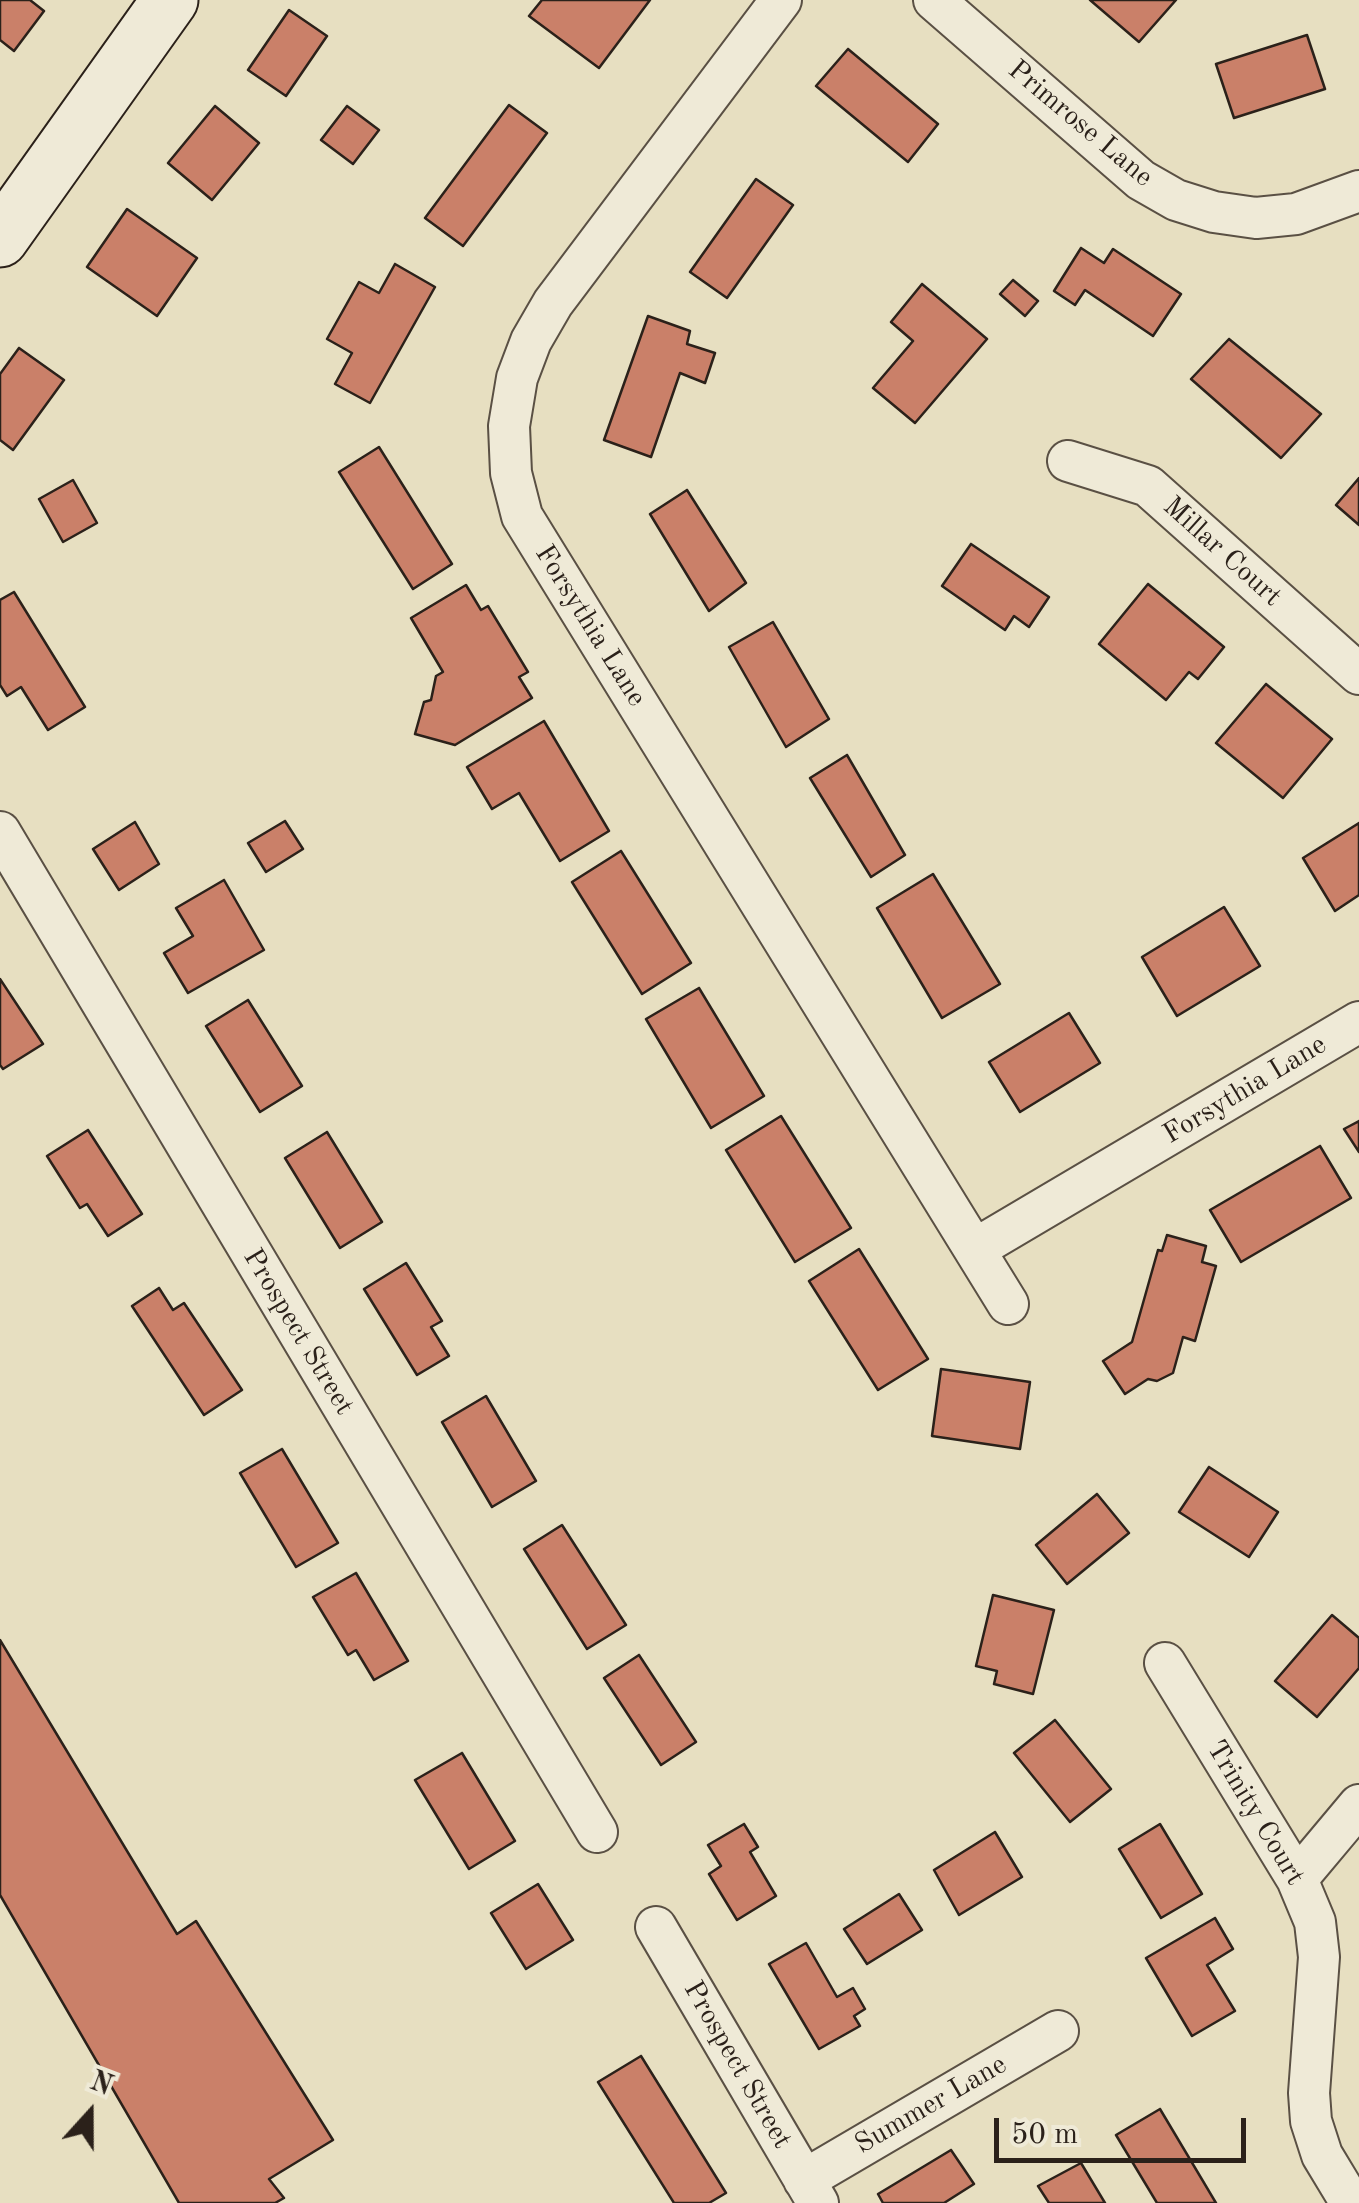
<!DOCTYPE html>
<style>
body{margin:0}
#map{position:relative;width:1359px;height:2203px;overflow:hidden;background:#e7dfc1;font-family:"Old Standard TT",serif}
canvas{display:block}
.north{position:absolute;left:40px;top:2063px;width:100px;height:100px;-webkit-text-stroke:8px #efead7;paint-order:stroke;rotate:21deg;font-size:28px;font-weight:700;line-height:40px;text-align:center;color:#2b211a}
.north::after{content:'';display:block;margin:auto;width:35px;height:45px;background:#2b211a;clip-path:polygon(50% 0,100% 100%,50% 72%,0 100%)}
.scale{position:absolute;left:994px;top:2118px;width:252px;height:45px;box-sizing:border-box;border:5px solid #2b211a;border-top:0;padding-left:12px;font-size:30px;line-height:35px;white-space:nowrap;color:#2b211a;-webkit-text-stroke:8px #efead7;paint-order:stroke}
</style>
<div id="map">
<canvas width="1359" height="2203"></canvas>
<div class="north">N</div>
<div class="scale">50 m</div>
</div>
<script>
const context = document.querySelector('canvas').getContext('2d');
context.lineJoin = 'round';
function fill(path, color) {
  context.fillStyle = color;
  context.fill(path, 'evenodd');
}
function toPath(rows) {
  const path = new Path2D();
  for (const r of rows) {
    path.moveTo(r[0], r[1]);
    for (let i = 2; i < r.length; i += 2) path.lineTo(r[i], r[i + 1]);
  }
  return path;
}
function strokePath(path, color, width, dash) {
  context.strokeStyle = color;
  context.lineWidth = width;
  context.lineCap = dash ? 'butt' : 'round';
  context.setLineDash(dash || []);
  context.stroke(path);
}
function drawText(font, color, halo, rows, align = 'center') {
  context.font = font + ' "Old Standard TT",serif';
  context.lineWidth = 8;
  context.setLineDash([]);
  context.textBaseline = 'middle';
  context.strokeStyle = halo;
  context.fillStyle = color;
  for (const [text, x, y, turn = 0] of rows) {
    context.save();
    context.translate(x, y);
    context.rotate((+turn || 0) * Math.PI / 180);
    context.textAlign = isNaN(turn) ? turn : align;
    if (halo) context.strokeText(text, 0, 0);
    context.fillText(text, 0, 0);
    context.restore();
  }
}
const building = toPath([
 [0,0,30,0,44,11,14,51,0,40,0,0],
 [542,0,650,0,599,68,529,16,542,0],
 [1090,0,1176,0,1139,42,1090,0],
 [289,10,327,36,286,96,248,70,289,10],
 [1307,35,1325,89,1234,118,1216,64,1307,35],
 [848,49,938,124,908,162,816,86,848,49],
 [509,105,547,133,463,246,425,218,509,105],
 [215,106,259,143,212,200,168,163,215,106],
 [347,106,379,130,353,164,321,140,347,106],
 [756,179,793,205,727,298,690,272,756,179],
 [127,209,197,258,157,316,87,267,127,209],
 [1081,248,1104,263,1113,249,1181,294,1153,336,1085,290,1075,305,1054,291,1081,248],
 [395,264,435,287,370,403,335,384,352,353,327,339,359,282,379,293,395,264],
 [1013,280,1038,301,1025,316,1000,294,1013,280],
 [922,284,987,339,915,423,873,388,913,341,891,322,922,284],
 [648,316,690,331,687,344,715,353,705,383,680,373,651,457,604,440,648,316],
 [1229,339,1321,414,1281,458,1191,379,1229,339],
 [19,348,64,380,13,450,0,440,0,374,19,348],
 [379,447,452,564,413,589,339,472,379,447],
 [1359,478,1359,525,1336,505,1359,478],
 [73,480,97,523,63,542,39,499,73,480],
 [687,490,746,583,709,611,650,514,687,490],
 [971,544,1049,597,1029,627,1014,616,1005,630,942,586,971,544],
 [1148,584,1224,647,1198,679,1189,672,1166,700,1099,644,1148,584],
 [466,585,481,610,488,606,528,672,519,677,532,698,455,745,415,734,424,702,431,700,436,676,443,672,411,618,466,585],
 [14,592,85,707,48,730,21,687,7,696,0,685,0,600,14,592],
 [773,622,829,719,786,747,729,647,773,622],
 [1266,684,1332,739,1283,798,1216,743,1266,684],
 [544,721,609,831,560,861,519,793,492,809,467,767,544,721],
 [847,755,905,855,871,877,810,778,847,755],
 [285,821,303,849,266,872,248,843,285,821],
 [135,822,159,864,119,890,93,849,135,822],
 [1359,823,1359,895,1335,911,1303,858,1359,823],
 [621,851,691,963,642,994,572,882,621,851],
 [933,874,1000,984,942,1018,877,908,933,874],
 [224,880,264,950,188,993,164,953,193,936,176,908,224,880],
 [1224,907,1260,966,1177,1016,1142,957,1224,907],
 [0,979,43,1044,3,1069,0,1065,0,979],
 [699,988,764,1096,711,1128,646,1019,699,988],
 [248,1000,302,1086,260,1112,206,1026,248,1000],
 [1069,1013,1100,1063,1020,1112,989,1062,1069,1013],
 [781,1116,851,1228,795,1262,726,1150,781,1116],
 [1359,1121,1359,1152,1344,1129,1359,1121],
 [88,1130,142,1214,108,1236,87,1204,80,1208,47,1156,88,1130],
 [327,1132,382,1222,340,1248,285,1158,327,1132],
 [1320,1146,1351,1198,1241,1262,1210,1210,1320,1146],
 [1167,1235,1206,1246,1202,1262,1216,1266,1195,1341,1183,1337,1173,1373,1157,1381,1148,1379,1125,1394,1103,1361,1132,1342,1158,1250,1162,1251,1167,1235],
 [859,1249,928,1359,878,1390,809,1281,859,1249],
 [406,1263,442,1321,431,1327,449,1356,417,1375,364,1289,406,1263],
 [159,1288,173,1310,184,1303,242,1390,204,1415,132,1306,159,1288],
 [941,1369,1030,1382,1020,1449,932,1436,941,1369],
 [486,1396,536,1481,492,1507,442,1422,486,1396],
 [282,1449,338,1543,296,1567,240,1473,282,1449],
 [1209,1467,1278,1512,1249,1557,1179,1512,1209,1467],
 [1097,1494,1129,1533,1067,1584,1036,1545,1097,1494],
 [562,1525,626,1625,587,1649,524,1549,562,1525],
 [356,1573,408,1661,374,1680,356,1650,348,1655,313,1597,356,1573],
 [993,1595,1054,1610,1033,1694,994,1684,997,1671,976,1666,993,1595],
 [1332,1615,1359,1638,1359,1668,1317,1717,1275,1681,1332,1615],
 [0,1640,177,1934,196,1921,333,2140,269,2179,284,2198,275,2203,179,2203,0,1895,0,1640],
 [639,1655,696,1742,661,1765,604,1678,639,1655],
 [1055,1720,1111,1789,1070,1822,1014,1753,1055,1720],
 [462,1753,515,1841,469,1869,415,1780,462,1753],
 [744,1824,758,1847,750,1852,776,1896,737,1920,709,1874,721,1866,708,1845,744,1824],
 [1160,1824,1202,1894,1161,1918,1119,1849,1160,1824],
 [995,1832,1022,1877,959,1915,934,1870,995,1832],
 [538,1884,573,1940,526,1969,491,1913,538,1884],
 [899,1894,922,1930,867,1964,844,1929,899,1894],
 [1215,1918,1233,1949,1207,1965,1235,2011,1192,2036,1146,1958,1215,1918],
 [806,1943,837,1997,853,1988,865,2009,854,2016,860,2026,819,2049,769,1964,806,1943],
 [641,2056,726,2193,709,2203,674,2203,598,2082,641,2056],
 [1160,2109,1216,2203,1157,2203,1116,2135,1160,2109],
 [951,2150,974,2184,944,2203,883,2203,878,2194,951,2150],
 [1081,2163,1105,2203,1049,2203,1038,2186,1081,2163]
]);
const street = toPath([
 [781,0,553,303,531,341,517,378,509,426,511,473,522,516,1008,1304],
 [934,0,1141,180,1176,200,1214,212,1256,218,1296,214,1359,191],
 [1068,461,1148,486,1359,674],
 [0,832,597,1832],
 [975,1249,1359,1022],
 [1165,1663,1297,1879,1315,1922,1319,1957,1309,2093,1311,2121,1322,2155,1351,2203],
 [1297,1879,1359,1805],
 [656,1927,818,2203],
 [804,2180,1058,2031]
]);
const secondary = toPath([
 [0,239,170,0]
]);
const streetNames = [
 ["Primrose Lane",1080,124,40],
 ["Millar Court",1222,552,42],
 ["Forsythia Lane",590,626,58],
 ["Forsythia Lane",1245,1090,-31],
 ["Prospect Street",298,1332,59],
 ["Trinity Court",1255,1813,59],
 ["Prospect Street",737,2065,60],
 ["Summer Lane",931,2105,-30]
];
fill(building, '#ca8069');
strokePath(building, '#2b211a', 2.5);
strokePath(street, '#5a5044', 44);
strokePath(secondary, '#2b211a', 59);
strokePath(street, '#efead7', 40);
strokePath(secondary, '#efead7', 55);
drawText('28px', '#2b211a', '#efead7', streetNames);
</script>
